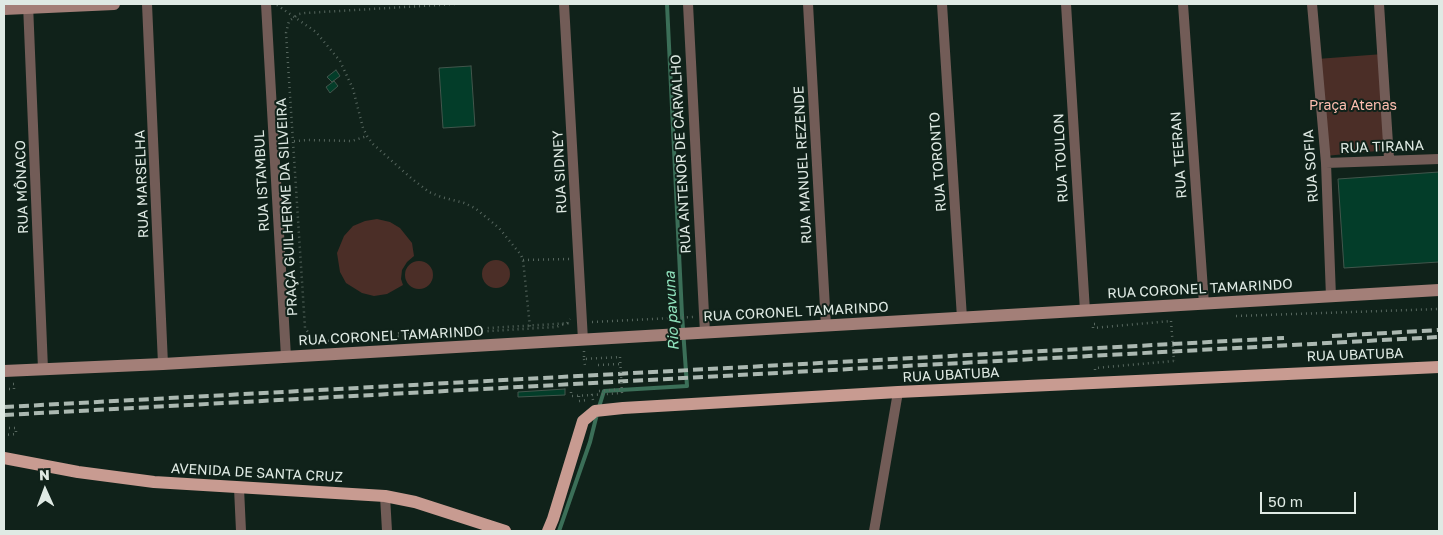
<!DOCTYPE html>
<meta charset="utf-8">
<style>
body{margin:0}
#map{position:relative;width:1443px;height:535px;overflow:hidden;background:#10221a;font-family:"Golos Text",sans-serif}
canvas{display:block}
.frame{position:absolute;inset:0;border:5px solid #dfeae4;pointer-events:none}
.north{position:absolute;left:20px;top:465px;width:50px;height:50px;-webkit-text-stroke:4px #10221a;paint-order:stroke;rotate:358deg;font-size:14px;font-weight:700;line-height:20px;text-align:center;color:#dfeae4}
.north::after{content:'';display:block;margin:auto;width:18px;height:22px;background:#dfeae4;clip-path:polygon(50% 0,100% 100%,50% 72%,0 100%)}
.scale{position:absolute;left:1260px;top:492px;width:96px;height:22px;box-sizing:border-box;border:2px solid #dfeae4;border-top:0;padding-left:6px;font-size:15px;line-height:18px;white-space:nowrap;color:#dfeae4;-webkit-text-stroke:4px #10221a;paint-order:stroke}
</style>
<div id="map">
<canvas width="1443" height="535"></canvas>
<div class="frame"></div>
<div class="north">N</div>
<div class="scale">50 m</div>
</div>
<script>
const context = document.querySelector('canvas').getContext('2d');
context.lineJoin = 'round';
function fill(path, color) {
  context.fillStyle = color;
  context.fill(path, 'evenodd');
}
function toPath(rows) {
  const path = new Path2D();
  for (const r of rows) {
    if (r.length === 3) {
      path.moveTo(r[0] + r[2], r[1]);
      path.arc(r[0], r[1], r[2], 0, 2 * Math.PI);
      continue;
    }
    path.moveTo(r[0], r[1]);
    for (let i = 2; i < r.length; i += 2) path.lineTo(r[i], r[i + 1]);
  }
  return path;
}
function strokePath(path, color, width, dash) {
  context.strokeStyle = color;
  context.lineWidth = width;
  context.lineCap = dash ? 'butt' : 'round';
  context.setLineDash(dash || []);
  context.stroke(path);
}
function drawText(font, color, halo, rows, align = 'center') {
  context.font = font + ' "Golos Text",sans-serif';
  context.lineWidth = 4;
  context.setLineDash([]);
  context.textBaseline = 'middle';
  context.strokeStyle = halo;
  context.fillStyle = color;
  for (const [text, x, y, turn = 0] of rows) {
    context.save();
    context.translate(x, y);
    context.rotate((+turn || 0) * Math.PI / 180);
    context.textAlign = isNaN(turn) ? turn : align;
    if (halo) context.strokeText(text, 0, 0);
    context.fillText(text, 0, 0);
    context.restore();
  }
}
const green = toPath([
 [1383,54,1388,150,1325,156,1317,59],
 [377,219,390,222,400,228,412,243,414,256,407,262,402,270,401,279,403,285,387,294,374,296,362,293,346,283,340,272,337,253,344,236,353,226,365,221],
 [496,274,14],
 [419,275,14]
]);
const stream = toPath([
 [599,407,604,391,687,386,682,315,667,4],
 [559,531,590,442,597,414]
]);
const building = toPath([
 [471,66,475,126,443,128,439,68,471,66],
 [336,70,340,76,332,82,327,77,336,70],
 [334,81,338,86,330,93,326,87,334,81],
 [1439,172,1439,262,1344,268,1338,179,1439,172],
 [565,389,565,395,518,397,518,392,565,389]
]);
const path = toPath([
 [455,4,305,13,299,14,289,21,286,33,305,328,312,338,324,341,556,327,567,323,570,319],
 [277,5,316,32,340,61,353,89,363,128,367,136,373,144,411,178,429,192,441,197,464,203,475,208,499,228,521,255,523,260,530,327],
 [284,142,308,140,352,141,367,136],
 [523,260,569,259],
 [715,316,793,311,793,315],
 [1236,316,1439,309],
 [592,322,694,317],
 [1095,324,1093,324,1093,328,1171,321],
 [337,341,337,337,572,323],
 [584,351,584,359,620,357],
 [584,359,585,366],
 [598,365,621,364],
 [1095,370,1095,368,1174,361],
 [4,389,14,389,14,384,12,384],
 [599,391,622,389],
 [571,392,571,396,592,395],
 [579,396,579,401,588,400],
 [593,400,592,395,622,393],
 [4,428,16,428,16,434,4,435]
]);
const street = toPath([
 [28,4,43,369],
 [147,4,163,364],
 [266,4,286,357],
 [564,4,583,340],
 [688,4,705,333],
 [808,4,826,326],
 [942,4,962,318],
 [1066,4,1085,311],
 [1183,4,1204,304],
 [1312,4,1326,163,1331,297],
 [1379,4,1389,159],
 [1326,163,1439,159],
 [239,488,241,531],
 [385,496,387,531],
 [874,531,898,392]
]);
const secondary = toPath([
 [4,9,114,4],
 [4,371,163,364,1439,290]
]);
const primary = toPath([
 [4,458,78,472,154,482,385,496,415,502,505,531],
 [548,531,553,519,583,421,595,411,623,408,898,392,1439,367]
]);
const rail = toPath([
 [1332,336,1439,330],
 [4,407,1284,338],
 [4,415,1439,337]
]);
const pathBridge = toPath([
 [1171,321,1174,361],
 [620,357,622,393]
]);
const parkNames = [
 ["Praça Atenas",1353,106]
];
const streetNames = [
 ["RUA TIRANA",1382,147,-2],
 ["RUA ANTENOR DE CARVALHO",681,154,-93],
 ["RUA TEERAN",1179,155,-94],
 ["RUA TOULON",1061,158,-93],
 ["RUA TORONTO",938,162,-94],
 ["RUA MANUEL REZENDE",803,165,-93],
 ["RUA SOFIA",1311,166,-94],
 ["RUA SIDNEY",560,172,-93],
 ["RUA ISTAMBUL",262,181,-93],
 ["RUA MARSELHA",142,184,-92],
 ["RUA MÔNACO",22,187,-92],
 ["PRAÇA GUILHERME DA SILVEIRA",287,207,-93],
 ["RUA CORONEL TAMARINDO",1200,289,-3],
 ["RUA CORONEL TAMARINDO",796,312,-3],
 ["RUA CORONEL TAMARINDO",391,336,-3],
 ["RUA UBATUBA",1355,355,-2],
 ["RUA UBATUBA",951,375,-3],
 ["AVENIDA DE SANTA CRUZ",257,473,3]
];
const waterNames = [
 ["Rio pavuna",672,311,-93]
];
fill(green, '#4b2e27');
strokePath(stream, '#3b6f58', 4);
fill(building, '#033d29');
strokePath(building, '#42564c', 1);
strokePath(path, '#57675f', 2.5, [1, 4]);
strokePath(street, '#725c57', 10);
strokePath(secondary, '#a37f78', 12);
strokePath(primary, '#c89b91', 12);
strokePath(rail, '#abb8b1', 4, [10, 5]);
strokePath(pathBridge, '#57675f', 2.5, [1, 4]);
drawText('14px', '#febeb0', '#10221a', parkNames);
drawText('14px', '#dfeae4', '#10221a', streetNames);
drawText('italic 15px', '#8fe1bc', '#10221a', waterNames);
</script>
